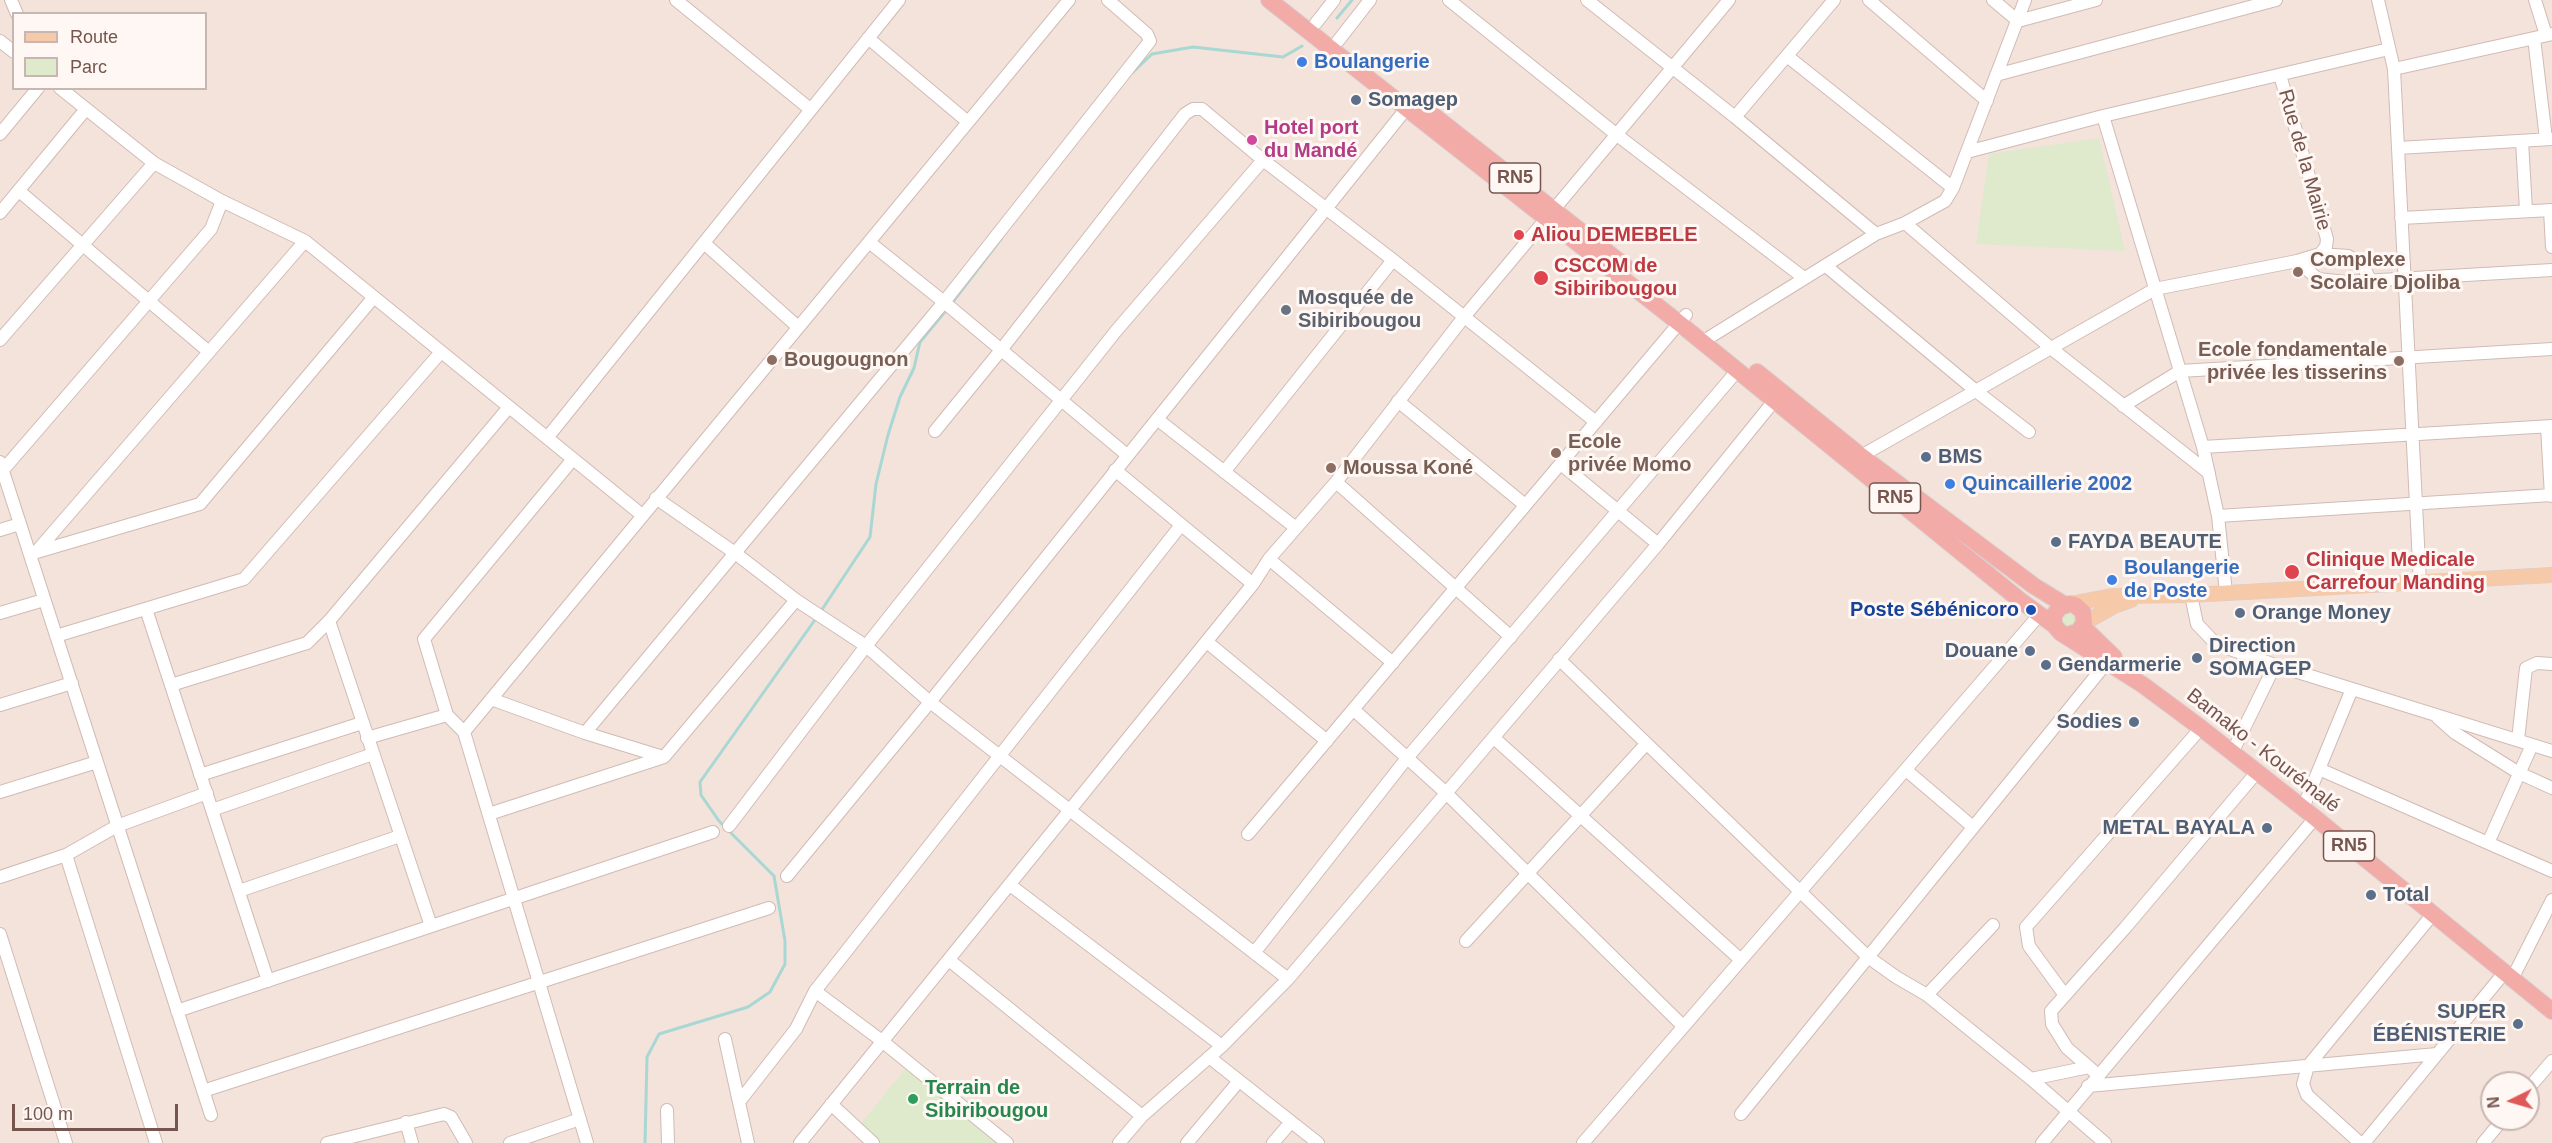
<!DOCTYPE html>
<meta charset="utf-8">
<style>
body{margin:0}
#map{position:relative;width:2552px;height:1143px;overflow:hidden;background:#fcf2ec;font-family:Helvetica,sans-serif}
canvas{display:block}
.legend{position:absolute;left:12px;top:12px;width:195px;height:78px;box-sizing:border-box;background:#fef7f3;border:2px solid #c8b6b1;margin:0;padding:8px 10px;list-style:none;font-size:18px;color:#77554f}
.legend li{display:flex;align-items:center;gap:12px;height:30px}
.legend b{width:30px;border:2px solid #c8b6b1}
.north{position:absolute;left:2480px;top:1071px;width:60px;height:60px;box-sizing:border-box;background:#fef7f3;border:2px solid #c8b6b1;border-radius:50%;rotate:265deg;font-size:16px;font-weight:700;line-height:24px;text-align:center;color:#77554f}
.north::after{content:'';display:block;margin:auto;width:21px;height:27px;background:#de5a59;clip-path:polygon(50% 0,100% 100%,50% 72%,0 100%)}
.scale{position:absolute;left:12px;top:1104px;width:166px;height:27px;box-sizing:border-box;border:3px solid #77554f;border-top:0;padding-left:8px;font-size:18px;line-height:21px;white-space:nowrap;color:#77554f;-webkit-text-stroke:4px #fef7f3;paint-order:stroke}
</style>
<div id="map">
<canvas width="2552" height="1143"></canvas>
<ul class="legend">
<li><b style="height:8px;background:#f6c9a9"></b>Route</li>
<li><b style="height:16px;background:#deeacb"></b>Parc</li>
</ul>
<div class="north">N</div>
<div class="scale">100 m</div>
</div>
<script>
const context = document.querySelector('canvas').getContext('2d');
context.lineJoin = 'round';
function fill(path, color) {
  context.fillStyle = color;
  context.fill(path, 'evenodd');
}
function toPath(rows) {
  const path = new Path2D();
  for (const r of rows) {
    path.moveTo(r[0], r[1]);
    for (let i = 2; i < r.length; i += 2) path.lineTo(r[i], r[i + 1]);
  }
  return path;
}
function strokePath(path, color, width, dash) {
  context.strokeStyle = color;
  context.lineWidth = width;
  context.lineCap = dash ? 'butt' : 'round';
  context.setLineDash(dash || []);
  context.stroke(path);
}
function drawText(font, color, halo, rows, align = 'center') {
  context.font = font + ' Helvetica,sans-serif';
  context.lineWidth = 6;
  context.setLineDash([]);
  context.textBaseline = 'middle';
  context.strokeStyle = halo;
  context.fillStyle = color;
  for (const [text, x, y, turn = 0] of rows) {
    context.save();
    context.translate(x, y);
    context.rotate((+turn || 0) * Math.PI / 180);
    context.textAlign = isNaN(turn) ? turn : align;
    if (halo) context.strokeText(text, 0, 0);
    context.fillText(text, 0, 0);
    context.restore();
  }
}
const residential = toPath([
 [0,0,2552,0,2552,1143,0,1143],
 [14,14,206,14,206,88,14,88],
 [2492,1083,2528,1083,2528,1119,2492,1119]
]);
const green = toPath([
 [2099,138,2125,251,1976,244,1989,154],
 [2065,609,2081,616,2068,632,2058,617],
 [907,1067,997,1143,867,1143,854,1132]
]);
const stream = toPath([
 [1337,18,1352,0],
 [1133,72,1152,54,1193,47,1283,57,1302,46],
 [952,303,1001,239],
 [821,611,870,537,876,484,888,435,900,397,914,368,920,342,948,308],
 [645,1143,647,1057,659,1034,748,1007,770,992,785,964,785,941,774,876,719,821,701,795,700,782,817,617]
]);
const minor = toPath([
 [11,0,17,14],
 [676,0,810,109],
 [1449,0,1617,135,1804,278],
 [1587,0,1735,117,1876,234],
 [1869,0,1987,101],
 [1993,0,2018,21],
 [2378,0,2394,69,2420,583],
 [2535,0,2546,35],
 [2018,21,2096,0],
 [1316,23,1334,0],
 [868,38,968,122],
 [2534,38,2546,139],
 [0,41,14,52],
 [1338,41,1370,0],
 [1787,56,1953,188],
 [2394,69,2552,34],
 [1996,75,2276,0],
 [60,88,154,163,222,201,305,241,642,515],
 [2103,116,2203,447,2218,516,2226,593],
 [1735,117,1834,0],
 [0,134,38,88],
 [2522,141,2526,210],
 [2398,148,2552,139],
 [1967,152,2103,116,2389,49],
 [19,191,209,352],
 [2550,210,2552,247],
 [0,213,86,109],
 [2401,218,2552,210],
 [1905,223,2052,349,2209,473],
 [869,242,944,302,1127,455],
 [704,243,798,327],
 [2320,254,2348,256,2361,263,2371,281],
 [2297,261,2318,279,2346,282,2552,270],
 [1826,266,1976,391,2029,432],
 [0,340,154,163],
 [1702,342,1876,234,1905,223,1945,201,1953,188,2025,0],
 [1398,401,1525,505],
 [2123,406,2180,371,2552,349],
 [1157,419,1296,528],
 [2547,427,2551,496],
 [935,431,1001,350,1185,114,1193,109,1202,109,1263,160,1393,260,1596,422],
 [547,438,899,0],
 [2203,447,2552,426],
 [1861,456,2155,289,2297,261,2320,254,2326,247,2327,239,2280,75],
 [573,459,424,639,447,715,464,732,587,1143],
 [0,462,211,1115],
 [1561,464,1658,544],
 [3,470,211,229,222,201],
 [1115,470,1253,584],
 [1224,472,1393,260],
 [1336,482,1511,637],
 [656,498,735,553,796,600,866,646,930,702,1288,979],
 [2218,516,2552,495],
 [0,530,20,524],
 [37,551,305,241],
 [30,554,200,504,374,297],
 [1269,559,1393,663],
 [2191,595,2197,624,2216,644,2275,665,2552,751],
 [146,609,268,981],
 [0,613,44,600],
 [329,621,431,926],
 [56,636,244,579,441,352],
 [1207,642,1327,741],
 [1559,659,1868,957,1896,977,1927,995,2031,1079,2105,1143],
 [171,685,307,643,329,621,509,407],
 [491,699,585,733,663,757],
 [0,705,72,683],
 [1354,710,1445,792,1683,1026],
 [2438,718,2455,733,2519,773,2552,788],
 [464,732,1069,0],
 [585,733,944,302,1150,41,1147,34,1108,0],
 [367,738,447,715],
 [1494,738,1741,960],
 [2518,740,2526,668,2537,663,2552,664],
 [2232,753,2275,665],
 [2319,769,2552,871],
 [1906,770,1973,827],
 [200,775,362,723],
 [0,792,97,762],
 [2303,808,2352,689],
 [212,810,373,754],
 [489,814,664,757,796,600],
 [729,826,866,646,1116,331,1263,160],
 [1248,834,1686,315],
 [2488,843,2532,745],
 [66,855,156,1143],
 [787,876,930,702,1406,109],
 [0,877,66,855,117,826,207,793],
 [1010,885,1222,1046],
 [239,891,400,836],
 [0,934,66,1143],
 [1466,941,1646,744],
 [1254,953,1407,758,1737,371],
 [949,960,1142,1116],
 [2512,979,2552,900],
 [815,991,882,1041,1007,1143],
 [2064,994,2029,946,2026,927,2201,728],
 [1927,995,1993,925],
 [177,1011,713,832],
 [725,1039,748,1143],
 [1209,1057,1318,1143],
 [2098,1075,2067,1048,2052,1024,2051,1011,2125,928,2257,772],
 [2031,1079,2089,1067],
 [2088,1086,2437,1054],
 [2528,1089,2552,1061],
 [203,1091,769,908],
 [739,1102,796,1029,815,991,1181,525],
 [831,1104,873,1143],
 [667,1110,668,1143],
 [1741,1114,2112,656],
 [406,1122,412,1143],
 [327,1143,444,1114,451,1117,466,1143],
 [510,1143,580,1119],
 [800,1143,1253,584,1269,559,1336,482,1464,317,1729,0],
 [1119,1143,1142,1116,1222,1046,1288,979,1658,544,1774,401],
 [1187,1143,1239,1081],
 [1273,1143,1291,1122],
 [1583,1143,2040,614],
 [2042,1143,2315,818],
 [2360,1143,2307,1095,2303,1084,2308,1066,2433,914],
 [2364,1143,2504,973],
 [2483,1143,2503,1119]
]);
const major = toPath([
 [2070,604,2112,596,2191,595,2552,575],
 [2084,623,2114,606,2131,600]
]);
const highway = toPath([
 [1269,0,1679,323,2021,601,2054,625],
 [1419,104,1625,266],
 [1757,372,1861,456,2034,586,2065,605],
 [2083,627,2114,657],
 [2066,635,2078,632,2084,623,2083,612,2075,605,2070,604,2060,607,2054,615,2054,625,2061,633,2143,685,2201,728,2303,808,2552,1011]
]);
const markers = [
 [1302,62,6,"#3f7fe0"],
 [1356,100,6,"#5c6f8a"],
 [1252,140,6,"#d1479c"],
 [1519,235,6,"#e0444e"],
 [2298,272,6,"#8d6e63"],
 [1541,278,8,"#e0444e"],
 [1286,310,6,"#6b7280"],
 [772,360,6,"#8d6e63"],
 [2399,361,6,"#8d6e63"],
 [1556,453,6,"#8d6e63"],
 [1926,457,6,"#5c6f8a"],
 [1331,468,6,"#8d6e63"],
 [1950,484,6,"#3f7fe0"],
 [2056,542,6,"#5c6f8a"],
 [2292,572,8,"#e0444e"],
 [2112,580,6,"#3f7fe0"],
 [2031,610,6,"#1a4fb4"],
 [2240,613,6,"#5c6f8a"],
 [2030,651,6,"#5c6f8a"],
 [2197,658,6,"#5c6f8a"],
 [2046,665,6,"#5c6f8a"],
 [2134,722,6,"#5c6f8a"],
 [2267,828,6,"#5c6f8a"],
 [2371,895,6,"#5c6f8a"],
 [2518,1024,6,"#5c6f8a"],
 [913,1099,6,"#2e9e5b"]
];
const shields = [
 [1515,178,51],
 [1895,498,51],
 [2349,846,51]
];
const shieldNames = [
 ["RN5",1515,178],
 ["RN5",1895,498],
 ["RN5",2349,846]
];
const shopNames = [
 ["Boulangerie",1314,62],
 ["Quincaillerie 2002",1962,484],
 ["Boulangerie",2124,568],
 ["de Poste",2124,591]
];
const serviceNames = [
 ["Somagep",1368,100],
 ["BMS",1938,457],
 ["FAYDA BEAUTE",2068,542],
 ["Orange Money",2252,613],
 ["Direction",2209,646],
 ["SOMAGEP",2209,669],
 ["Douane",2018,651,"right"],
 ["Gendarmerie",2058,665],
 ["Sodies",2122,722,"right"],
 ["METAL BAYALA",2255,828,"right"],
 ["Total",2383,895],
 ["SUPER",2506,1012,"right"],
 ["ÉBÉNISTERIE",2506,1035,"right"]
];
const hotelNames = [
 ["Hotel port",1264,128],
 ["du Mandé",1264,151]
];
const streetNames = [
 ["Rue de la Mairie",2304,160,74],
 ["Bamako - Kourémalé",2263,751,38]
];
const healthNames = [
 ["Aliou DEMEBELE",1531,235],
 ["CSCOM de",1554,266],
 ["Sibiribougou",1554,289],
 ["Clinique Medicale",2306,560],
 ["Carrefour Manding",2306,583]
];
const educationNames = [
 ["Complexe",2310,260],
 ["Scolaire Djoliba",2310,283],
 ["Ecole fondamentale",2387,350,"right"],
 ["privée les tisserins",2387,373,"right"],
 ["Bougougnon",784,360],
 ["Ecole",1568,442],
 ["privée Momo",1568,465],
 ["Moussa Koné",1343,468]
];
const worshipNames = [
 ["Mosquée de",1298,298],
 ["Sibiribougou",1298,321]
];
const transitNames = [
 ["Poste Sébénicoro",2019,610]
];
const leisureNames = [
 ["Terrain de",925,1088],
 ["Sibiribougou",925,1111]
];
fill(residential, '#f3e3db');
fill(green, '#deeacb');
strokePath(stream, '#a8d7d4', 3);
strokePath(minor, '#d1bbb4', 14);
strokePath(major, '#d9cfce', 16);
strokePath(highway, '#d9cfce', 18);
strokePath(minor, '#fff', 12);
strokePath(major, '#f6c9a9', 15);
strokePath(highway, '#f2aba7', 16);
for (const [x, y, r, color] of markers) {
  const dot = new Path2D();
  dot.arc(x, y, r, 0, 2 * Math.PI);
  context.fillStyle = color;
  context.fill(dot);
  strokePath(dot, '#fef7f3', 2);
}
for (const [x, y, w] of shields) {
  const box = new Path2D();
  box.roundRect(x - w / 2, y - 15, w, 30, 4.5);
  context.fillStyle = '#fef7f3';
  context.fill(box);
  strokePath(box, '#77554f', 1.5);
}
drawText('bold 18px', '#77554f', null, shieldNames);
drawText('bold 20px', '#366cbe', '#fef7f3', shopNames, 'left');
drawText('bold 20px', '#4e5e75', '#fef7f3', serviceNames, 'left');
drawText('bold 20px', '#b23c85', '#fef7f3', hotelNames, 'left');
drawText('20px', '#77554f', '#fef7f3', streetNames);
drawText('bold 20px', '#be3a42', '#fef7f3', healthNames, 'left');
drawText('bold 20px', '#785e54', '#fef7f3', educationNames, 'left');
drawText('bold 20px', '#5b616d', '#fef7f3', worshipNames, 'left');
drawText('bold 20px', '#164399', '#fef7f3', transitNames, 'right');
drawText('bold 20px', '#27864d', '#fef7f3', leisureNames, 'left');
</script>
